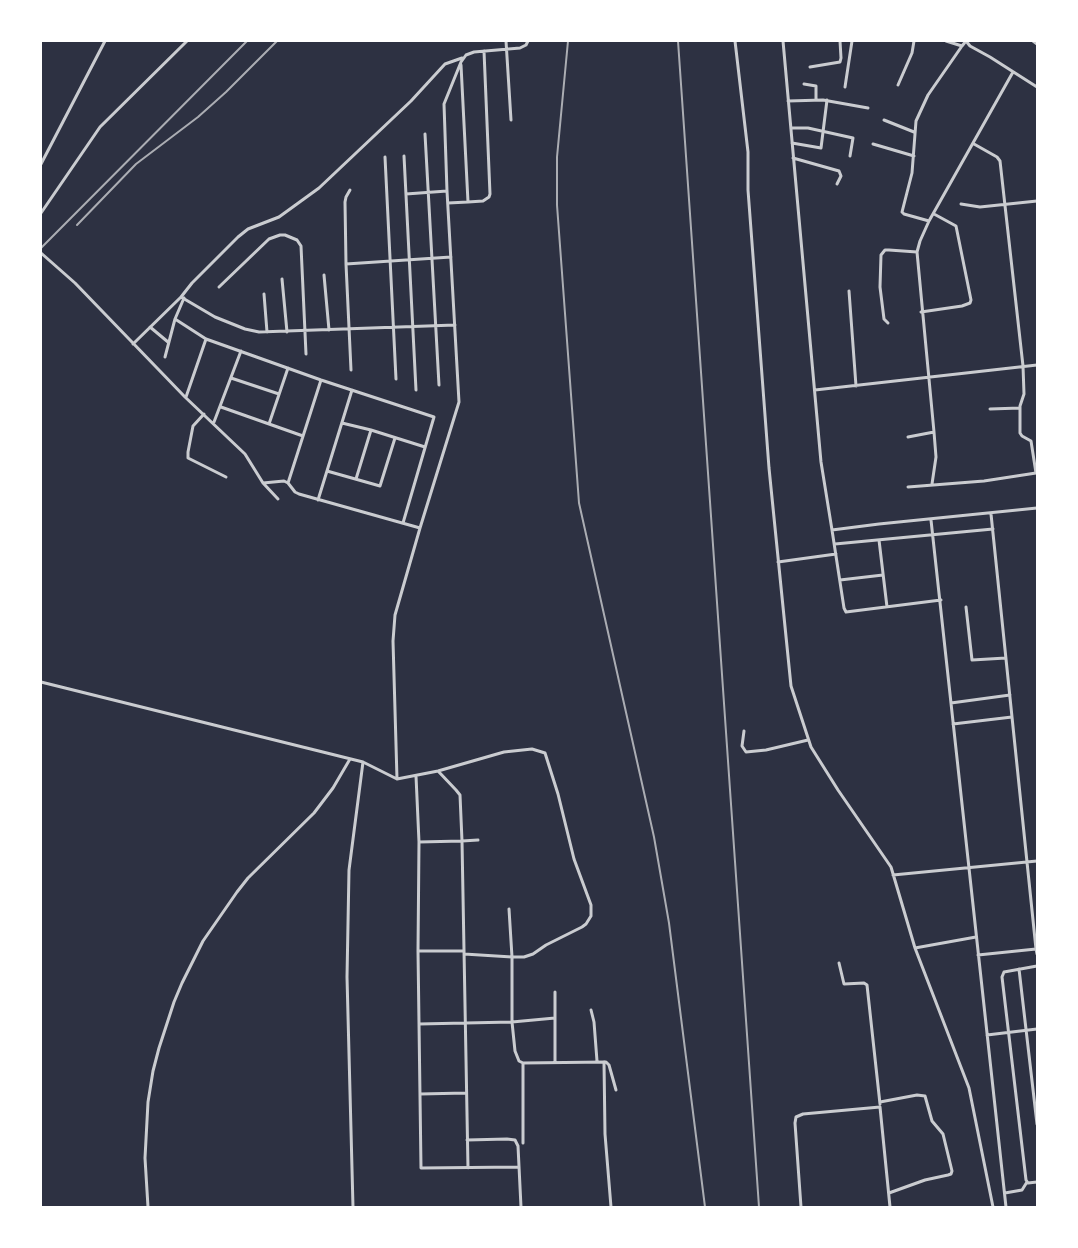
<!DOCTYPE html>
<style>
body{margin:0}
#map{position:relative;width:1078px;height:1248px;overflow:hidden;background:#2d3142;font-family:Jost,sans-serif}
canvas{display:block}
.frame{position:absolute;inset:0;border:42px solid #fff;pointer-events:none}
</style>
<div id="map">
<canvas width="1078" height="1248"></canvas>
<div class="frame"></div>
</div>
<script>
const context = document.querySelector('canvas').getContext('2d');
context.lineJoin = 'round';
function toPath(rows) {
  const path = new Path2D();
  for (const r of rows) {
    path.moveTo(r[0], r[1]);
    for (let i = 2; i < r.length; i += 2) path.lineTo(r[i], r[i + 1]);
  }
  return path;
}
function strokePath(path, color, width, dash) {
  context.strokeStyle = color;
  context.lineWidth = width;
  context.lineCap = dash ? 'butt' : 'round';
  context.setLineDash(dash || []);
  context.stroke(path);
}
const minor = toPath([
 [506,41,511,120],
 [735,41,748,152,748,190,769,468,791,686,811,747,838,790,891,867,915,948,969,1088,993,1207],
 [783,41,821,462,832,530,879,524,1037,508],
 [946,41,962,46],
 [1033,41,1037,44],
 [810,67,840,62,841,58,840,41],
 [804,84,816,86,816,99],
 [898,85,912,53,914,41],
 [845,87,852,41],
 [788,101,823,100,868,108],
 [884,120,914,132],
 [791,128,808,128,853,138,850,156],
 [425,134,439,385],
 [792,143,821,148,827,100],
 [873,144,914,156],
 [974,144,997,157,1000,161,1023,366,1024,394,1020,406,1020,433,1022,436,1031,441,1036,473],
 [404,156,416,390],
 [385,157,396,379],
 [793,158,839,171,841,176,837,184],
 [41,164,105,41],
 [350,190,346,197,345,202,346,264,351,370],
 [406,194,447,191],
 [468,202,483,201,489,197,490,194,484,51],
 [448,203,468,202,461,65],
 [961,204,980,207,1037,201],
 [41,213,100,127,187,41],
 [929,221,904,214,902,212,912,173,916,121,928,95,962,46,966,41,970,46,990,57,1037,87],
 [41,253,75,283,185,397,245,454,263,483,278,499],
 [346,264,451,257],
 [324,275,329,330],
 [282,279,287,332],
 [219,287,269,239,280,235,285,235,297,240,301,246,306,354],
 [849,291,856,386],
 [264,294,267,332],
 [181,297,192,283,238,237,248,229,279,217,319,188,411,101,445,64,462,58],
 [921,312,962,306,970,303,971,300,956,226,934,214],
 [175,319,206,339,321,380,434,417,403,523],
 [888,323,884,319,880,287,881,255,885,250,889,250,917,252],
 [150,327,168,342],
 [133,344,181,297,215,317,245,329,259,332,455,325],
 [165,357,175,319,184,298],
 [231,378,279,394],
 [815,390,1037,365],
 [186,397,206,339],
 [221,407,303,436],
 [990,409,1020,408],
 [204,414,193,426,188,452,188,458,226,477],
 [214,422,241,351],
 [342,423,371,430],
 [269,424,288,368],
 [908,437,934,432],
 [327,471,380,486,395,438],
 [356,479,371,430,425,447],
 [263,483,284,481,288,483,295,492,299,494,420,528],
 [288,483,321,380],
 [932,484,936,457,934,432,917,252,920,241,929,221,1013,72],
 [908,487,984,481,1036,473],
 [318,500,352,390],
 [991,514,1036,949],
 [931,520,1006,1207],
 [832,530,844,608,846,612,941,600],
 [879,540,887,607],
 [835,544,993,529],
 [778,562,836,554],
 [840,580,883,575],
 [966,607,972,660,1006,658],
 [41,682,363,762,349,870,347,977,353,1207],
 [951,703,1010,695],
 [953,724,1012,717],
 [744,731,742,746,746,752,766,750,808,740],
 [363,762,397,779,393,641,395,615,420,528,459,402,447,191,444,104,461,62,466,55,474,52,520,48,526,45,528,41],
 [438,771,456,790,460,795,462,841,478,840],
 [416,776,419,842,418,951,421,1168,519,1167],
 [397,779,438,771,504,752,532,749,545,753,558,794,574,859,591,905,591,916,586,924,582,927,546,945,533,954,524,957,512,957,509,909],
 [419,842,462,841,468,1168],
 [893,875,1037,861],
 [915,948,976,937],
 [418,951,464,951],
 [464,954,512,957,512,1022,515,1051,519,1061,523,1063,606,1062,609,1065,616,1090],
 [978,955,1036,949,1037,954],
 [839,963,844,984,864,983,867,985,880,1104],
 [1037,966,1004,972,1002,977,1026,1180,1028,1183,1037,1182],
 [1019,969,1037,1124],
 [555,992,555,1062],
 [591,1010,594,1022,597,1061],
 [419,1024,512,1022,555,1018],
 [987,1035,1037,1029],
 [604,1062,605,1134,611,1207],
 [523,1063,523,1143],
 [420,1094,466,1093],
 [880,1102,917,1095,925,1096,932,1121,943,1134,952,1171,951,1174,948,1175,925,1180,889,1193],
 [467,1140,507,1139,515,1140,518,1146,521,1207],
 [1005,1193,1022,1190,1027,1182],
 [148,1207,145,1158,148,1102,153,1071,159,1048,174,1002,182,983,203,941,237,892,248,878,314,813,333,788,350,759],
 [801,1207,795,1123,796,1117,803,1114,880,1107,890,1207]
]);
const rail = toPath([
 [568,41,557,157,557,205,579,503,654,837,669,923,705,1207],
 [678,41,759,1207],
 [77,225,136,164,198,117,226,92,277,41],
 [41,248,247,41]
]);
strokePath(minor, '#caccd0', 3);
strokePath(rail, '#abadb3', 2);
</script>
